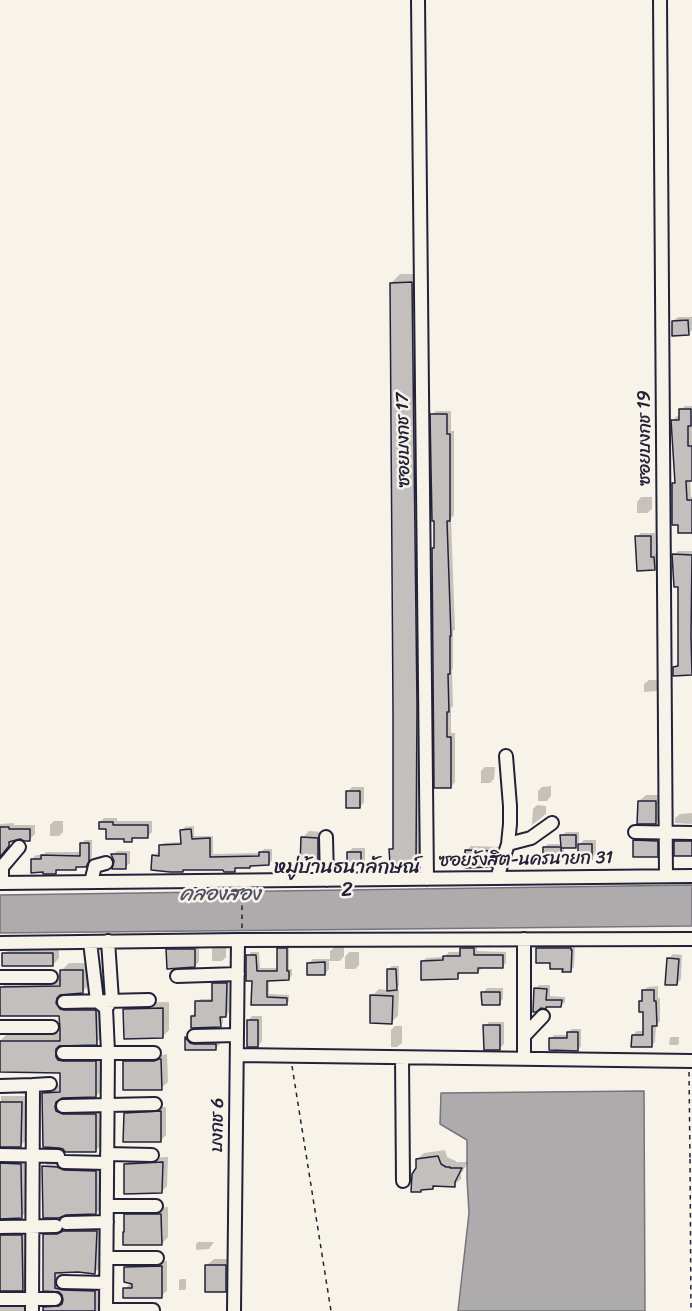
<!DOCTYPE html>
<meta charset="utf-8">
<style>
body{margin:0}
canvas{display:block;background:#f7f3e8}
</style>
<canvas width="692" height="1311"></canvas>
<script>
const context = document.querySelector('canvas').getContext('2d');
context.lineJoin = 'round';
function fill(path, color) {
  context.fillStyle = color;
  context.fill(path, 'evenodd');
}
function toPath(rows) {
  const path = new Path2D();
  for (const r of rows) {
    path.moveTo(r[0], r[1]);
    for (let i = 2; i < r.length; i += 2) path.lineTo(r[i], r[i + 1]);
  }
  return path;
}
function strokePath(path, color, width, dash) {
  context.strokeStyle = color;
  context.lineWidth = width;
  context.lineCap = dash ? 'butt' : 'round';
  context.setLineDash(dash || []);
  context.stroke(path);
}
function drawText(font, color, halo, rows, align = 'center') {
  context.font = font + ' Sriracha,"Playpen Sans Thai",sans-serif';
  context.lineWidth = 5;
  context.setLineDash([]);
  context.textBaseline = 'middle';
  context.strokeStyle = halo;
  context.fillStyle = color;
  for (const [text, x, y, turn = 0] of rows) {
    context.save();
    context.translate(x, y);
    context.rotate((+turn || 0) * Math.PI / 180);
    context.textAlign = isNaN(turn) ? turn : align;
    if (halo) context.strokeText(text, 0, 0);
    context.fillText(text, 0, 0);
    context.restore();
  }
}
const water = toPath([
 [692,885,692,926,0,933,0,895,692,885],
 [644,1091,645,1311,458,1311,469,1213,467,1179,467,1140,440,1124,441,1093,644,1091]
]);
const shadow = toPath([
 [400,274,420,274,424,853,415,862,391,850,394,847,391,283],
 [678,317,692,317,692,330,688,334,673,321],
 [685,406,692,406,692,479,690,479,691,497,692,497,692,531,673,484,676,481,673,420,677,416,681,416,681,410],
 [436,411,451,411,451,431,454,431,454,515,451,518,455,630,453,631,453,668,452,670,453,706,451,708,451,733,455,733,455,782,451,787,436,787,436,546,432,415],
 [641,497,652,497,652,509,647,513,637,513,637,502],
 [641,533,655,533,655,554,658,554,658,565,654,569,637,537],
 [678,551,692,551,692,674,674,675,674,667,679,663,679,585,674,555],
 [649,680,660,680,660,687,656,691,644,692,644,684],
 [485,767,495,767,494,779,490,783,481,783,481,771],
 [551,786,551,796,547,801,538,801,538,791,542,787],
 [352,787,364,787,364,802,360,807,348,791],
 [646,795,662,795,662,816,655,823,639,801],
 [537,805,546,806,546,814,532,825,533,809],
 [692,813,692,824,675,823,675,818,680,814],
 [104,818,117,818,117,821,152,821,152,832,148,836,135,836,132,840,108,828,100,822],
 [54,821,63,821,63,832,59,836,50,836,50,825],
 [14,823,14,825,35,825,35,834,30,839,20,837,14,839,0,855,0,824],
 [194,826,194,836,213,836,213,854,260,853,264,849,272,849,272,860,269,864,252,864,250,867,238,867,234,871,153,856,157,853,161,853,160,846,164,843,182,842,182,830,185,827],
 [309,831,324,832,325,858,318,865,308,864,308,866,304,870,287,870,287,867,291,863,301,862,302,838],
 [566,832,579,832,579,842,576,846,564,846,564,856,560,860,544,848,548,844,562,844,562,835],
 [641,834,664,834,664,849,657,855,634,840],
 [680,837,692,838,692,854,676,842],
 [85,840,92,840,92,856,90,862,86,866,78,866,75,868,60,868,55,873,32,859,36,855,43,855,46,852,81,852,81,844],
 [584,840,596,840,596,853,592,858,580,844],
 [471,846,500,847,496,861,491,865,466,851],
 [353,848,365,848,365,861,361,865,348,852],
 [117,851,130,851,130,863,126,867,116,861,113,855],
 [466,944,477,944,477,951,506,952,506,963,502,967,483,967,478,972,461,972,457,977,422,962,426,958,444,957,449,952,461,952,461,948],
 [541,944,574,944,575,947,574,967,570,971,552,962,537,948],
 [199,945,199,961,195,966,167,950,172,946],
 [216,945,226,945,226,957,222,961,212,961,212,949],
 [282,946,289,946,289,969,292,969,292,975,289,979,269,979,269,994,289,995,289,1001,286,1004,253,1003,253,979,248,956,251,952,259,952,260,968,278,968,278,949],
 [11,947,59,947,59,958,53,965,4,954],
 [335,947,344,947,344,956,340,961,329,961,329,969,325,974,309,963,313,959,330,959,330,951],
 [349,952,359,952,359,965,355,969,345,969,345,957],
 [673,954,682,955,681,979,677,984,668,959],
 [69,963,90,963,90,984,82,992,62,993,67,1001,103,1002,104,1035,96,1043,61,1043,66,1052,103,1054,104,1088,96,1096,63,1096,62,1098,64,1103,103,1106,104,1143,96,1150,66,1151,44,1093,52,1085,61,1085,61,1071,0,1041,8,1033,61,1033,61,1015,2,987,10,979,61,979,61,971],
 [392,966,399,966,399,985,395,990,399,990,398,1016,391,1022,372,996,379,989,388,990,388,970],
 [229,980,229,1012,226,1016,223,1016,223,1023,220,1026,192,1016,195,1013,197,1002,200,999,213,999,213,984,216,981],
 [539,985,550,985,550,996,565,997,565,1002,561,1006,541,1006,535,989],
 [658,986,658,998,660,998,660,1021,656,1026,655,1042,651,1046,633,1035,637,1031,644,1031,644,1011,640,1002,643,999,643,991,648,987],
 [487,988,503,988,503,999,499,1003,483,993],
 [169,1002,169,1030,162,1037,125,1009,132,1003],
 [252,1016,262,1016,262,1041,258,1046,248,1021],
 [489,1022,504,1022,504,1044,500,1048,485,1026],
 [395,1026,402,1026,402,1043,397,1047,391,1047,391,1030],
 [572,1029,581,1029,581,1046,578,1050,551,1039,554,1035,568,1035,568,1032],
 [190,1034,220,1040,220,1044,215,1049,187,1049,187,1038],
 [671,1037,679,1037,679,1044,677,1045,669,1045,670,1038],
 [167,1054,168,1082,161,1088,125,1062,132,1055,162,1055],
 [1,1096,28,1096,27,1139,20,1146,0,1145],
 [166,1107,166,1135,160,1141,126,1114,131,1108],
 [445,1150,447,1157,456,1161,456,1162,468,1162,461,1174,461,1179,454,1185,436,1184,432,1188,417,1169,417,1159,424,1153],
 [0,1153,27,1157,28,1210,21,1217,0,1217],
 [168,1157,167,1186,161,1192,126,1164,132,1159],
 [52,1159,104,1163,104,1204,96,1213,44,1167],
 [168,1207,168,1237,162,1244,125,1215,132,1208],
 [104,1223,103,1265,94,1273,62,1271,63,1280,103,1283,103,1311,45,1311,44,1308,53,1300,65,1299,59,1290,45,1289,45,1235,53,1227],
 [0,1229,28,1229,29,1282,22,1288,0,1289],
 [198,1242,214,1242,209,1249,196,1250,196,1244],
 [214,1259,232,1259,232,1284,225,1290,207,1265],
 [167,1261,167,1291,161,1296,125,1289,131,1282,125,1268,131,1262],
 [181,1279,186,1279,186,1288,185,1290,179,1290,179,1280],
 [0,1301,28,1302,28,1311,0,1311]
]);
const building = toPath([
 [412,282,417,705,416,864,390,864,389,849,393,849,393,709,390,283,412,282],
 [688,320,689,335,672,336,672,321,688,320],
 [679,409,691,409,691,426,688,426,688,446,692,446,692,481,686,481,687,500,692,500,692,533,678,533,678,525,672,525,672,483,675,483,671,420,679,420,679,409],
 [430,414,447,414,447,434,450,434,450,521,447,521,451,636,450,636,450,674,448,674,449,712,447,712,447,737,451,737,451,788,434,788,432,548,434,548,434,521,432,521,430,414],
 [635,536,651,536,651,557,654,557,655,570,637,571,635,536],
 [672,554,692,555,691,636,692,675,673,676,673,667,678,666,678,587,674,587,672,554],
 [346,791,360,791,360,808,346,808,346,791],
 [638,801,656,801,656,824,637,824,638,801],
 [99,822,113,822,113,825,148,825,148,838,132,838,132,842,124,842,124,839,106,839,106,829,99,829,99,822],
 [0,827,9,827,9,829,30,829,30,841,24,841,20,839,9,842,9,846,0,857,0,827],
 [191,829,192,839,210,838,210,857,259,856,259,852,269,852,269,865,250,866,250,868,235,868,235,872,224,872,223,870,183,870,183,872,170,872,151,870,152,855,159,856,159,845,181,844,180,830,191,829],
 [560,835,576,835,576,848,561,848,561,861,543,861,543,847,561,847,560,835],
 [301,837,318,838,318,866,300,865,301,837],
 [633,840,658,841,658,857,633,857,633,840],
 [674,841,692,841,692,856,674,856,674,841],
 [80,843,89,843,89,861,86,867,76,867,76,870,56,870,56,874,43,874,43,872,31,873,31,859,41,859,41,855,80,856,80,843],
 [578,844,592,844,592,859,578,859,578,844],
 [465,850,497,851,492,867,465,868,465,850],
 [347,852,361,852,361,866,347,867,347,852],
 [111,854,126,854,126,869,112,869,114,861,111,854],
 [277,948,287,948,287,971,289,971,289,980,267,981,267,997,287,998,287,1005,251,1005,252,981,246,981,246,955,256,955,257,971,277,971,277,948],
 [460,948,474,948,474,955,503,955,503,968,478,968,478,973,458,973,458,979,421,980,421,961,443,960,443,956,460,956,460,948],
 [536,948,571,948,571,950,572,950,571,972,562,972,563,969,550,969,550,963,536,963,536,948],
 [166,949,195,949,195,967,167,969,166,949],
 [2,953,53,953,53,966,2,966,2,953],
 [667,958,679,959,677,985,665,985,667,958],
 [325,962,325,975,307,975,307,963,325,962],
 [387,969,396,969,397,990,387,991,387,969],
 [60,970,83,970,83,993,60,995,57,998,56,1003,60,1009,64,1010,95,1010,96,1011,97,1045,59,1046,56,1049,56,1057,58,1060,63,1061,96,1061,96,1097,62,1098,56,1102,55,1107,56,1111,63,1114,96,1114,96,1152,65,1152,63,1149,59,1148,43,1147,42,1093,60,1092,60,1073,0,1072,0,1041,60,1041,60,1028,59,1016,0,1016,0,987,60,986,60,970],
 [212,983,227,983,226,1017,220,1017,221,1027,191,1028,191,1016,195,1016,195,1001,212,1001,212,983],
 [534,988,547,989,546,1000,562,1000,561,1007,546,1007,546,1009,541,1008,536,1012,533,1012,534,988],
 [642,990,654,990,654,1001,656,1001,657,1026,652,1026,652,1047,631,1047,632,1035,643,1035,643,1012,639,1012,639,1001,642,1001,642,990],
 [481,992,500,992,500,1005,482,1005,481,992],
 [370,995,393,996,392,1024,370,1023,370,995],
 [163,1008,163,1038,124,1039,123,1009,163,1008],
 [247,1020,258,1020,258,1047,247,1047,247,1020],
 [483,1025,500,1025,500,1050,484,1050,483,1025],
 [567,1032,578,1032,578,1051,549,1050,549,1038,567,1038,567,1032],
 [185,1037,190,1043,194,1044,216,1044,216,1050,185,1050,185,1037],
 [159,1059,161,1059,162,1090,123,1090,123,1061,154,1061,159,1059],
 [0,1102,22,1102,21,1147,0,1147,0,1102],
 [161,1111,161,1142,123,1142,124,1113,161,1111],
 [438,1156,441,1164,446,1167,450,1167,450,1168,462,1168,455,1182,455,1187,433,1186,433,1189,421,1190,421,1192,411,1192,412,1174,416,1168,416,1159,438,1156],
 [163,1162,162,1193,124,1194,124,1164,163,1162],
 [0,1163,21,1164,22,1218,0,1219,0,1163],
 [42,1166,57,1167,64,1170,96,1171,96,1214,66,1215,59,1218,43,1218,42,1166],
 [124,1214,161,1214,162,1245,123,1245,123,1232,124,1232,124,1214],
 [63,1231,97,1231,95,1274,78,1272,55,1273,55,1288,63,1290,95,1291,95,1311,43,1311,43,1307,59,1306,62,1304,63,1300,62,1295,59,1292,43,1291,43,1234,57,1234,63,1231],
 [0,1235,22,1235,23,1291,0,1291,0,1235],
 [205,1265,226,1265,226,1292,205,1292,205,1265],
 [162,1266,162,1298,123,1298,123,1288,132,1288,132,1284,124,1282,124,1267,162,1266]
]);
const path = toPath([
 [242,928,242,891],
 [292,1066,331,1311],
 [689,1072,690,1159,692,1160],
 [690,1159,691,1311]
]);
const minor = toPath([
 [418,0,427,879],
 [660,0,666,876],
 [635,832,692,833],
 [326,837,327,880],
 [508,844,531,838,552,823],
 [497,878,508,844,510,824,510,806,506,756],
 [91,882,95,866,106,863],
 [0,883,692,876],
 [2,883,2,867,19,847],
 [524,939,524,1059],
 [90,942,97,1001,106,1008,112,1000,108,941],
 [0,943,238,940,692,939],
 [177,976,238,974],
 [0,977,51,977],
 [64,1002,149,1000],
 [0,1027,52,1027],
 [194,1036,237,1035],
 [524,1036,543,1016],
 [63,1053,154,1053],
 [237,1055,692,1061],
 [402,1058,403,1181],
 [33,1085,50,1084],
 [0,1086,33,1085,32,1311],
 [63,1106,155,1104],
 [107,1154,152,1155],
 [0,1155,58,1156],
 [64,1162,107,1163],
 [107,1206,156,1206],
 [66,1223,107,1222],
 [0,1227,56,1226],
 [107,1258,157,1258],
 [63,1282,106,1283],
 [0,1299,55,1299],
 [106,1310,153,1310],
 [106,1311,108,1052,106,1008],
 [234,1311,238,940]
]);
const streetNames = [
 ["ซอยบงกช 19",645,438,-90],
 ["ซอยบงกช 17",404,440,-91],
 ["ซอยรังสิต-นครนายก 31",526,860,-1],
 ["บงกช 6",218,1125,-89]
];
const neighbourhoodNames = [
 ["หมู่บ้านธนาลักษณ์",347,868],
 ["2",347,891]
];
const waterNames = [
 ["คลองสอง",220,895]
];
fill(water, '#aeabad');
strokePath(water, '#76747f', 1.5);
fill(shadow, '#0003');
fill(building, '#c2bfbd');
strokePath(building, '#22223b', 1.5);
strokePath(minor, '#22223b', 16);
strokePath(path, '#22223b', 1.5, [4.5, 4.5]);
strokePath(minor, '#f7f3e8', 12);
drawText('18px', '#22223b', '#f7f3e8', streetNames);
drawText('20px', '#22223b', '#f7f3e8', neighbourhoodNames);
drawText('italic 20px', '#535263', '#f7f3e8', waterNames);
</script>
